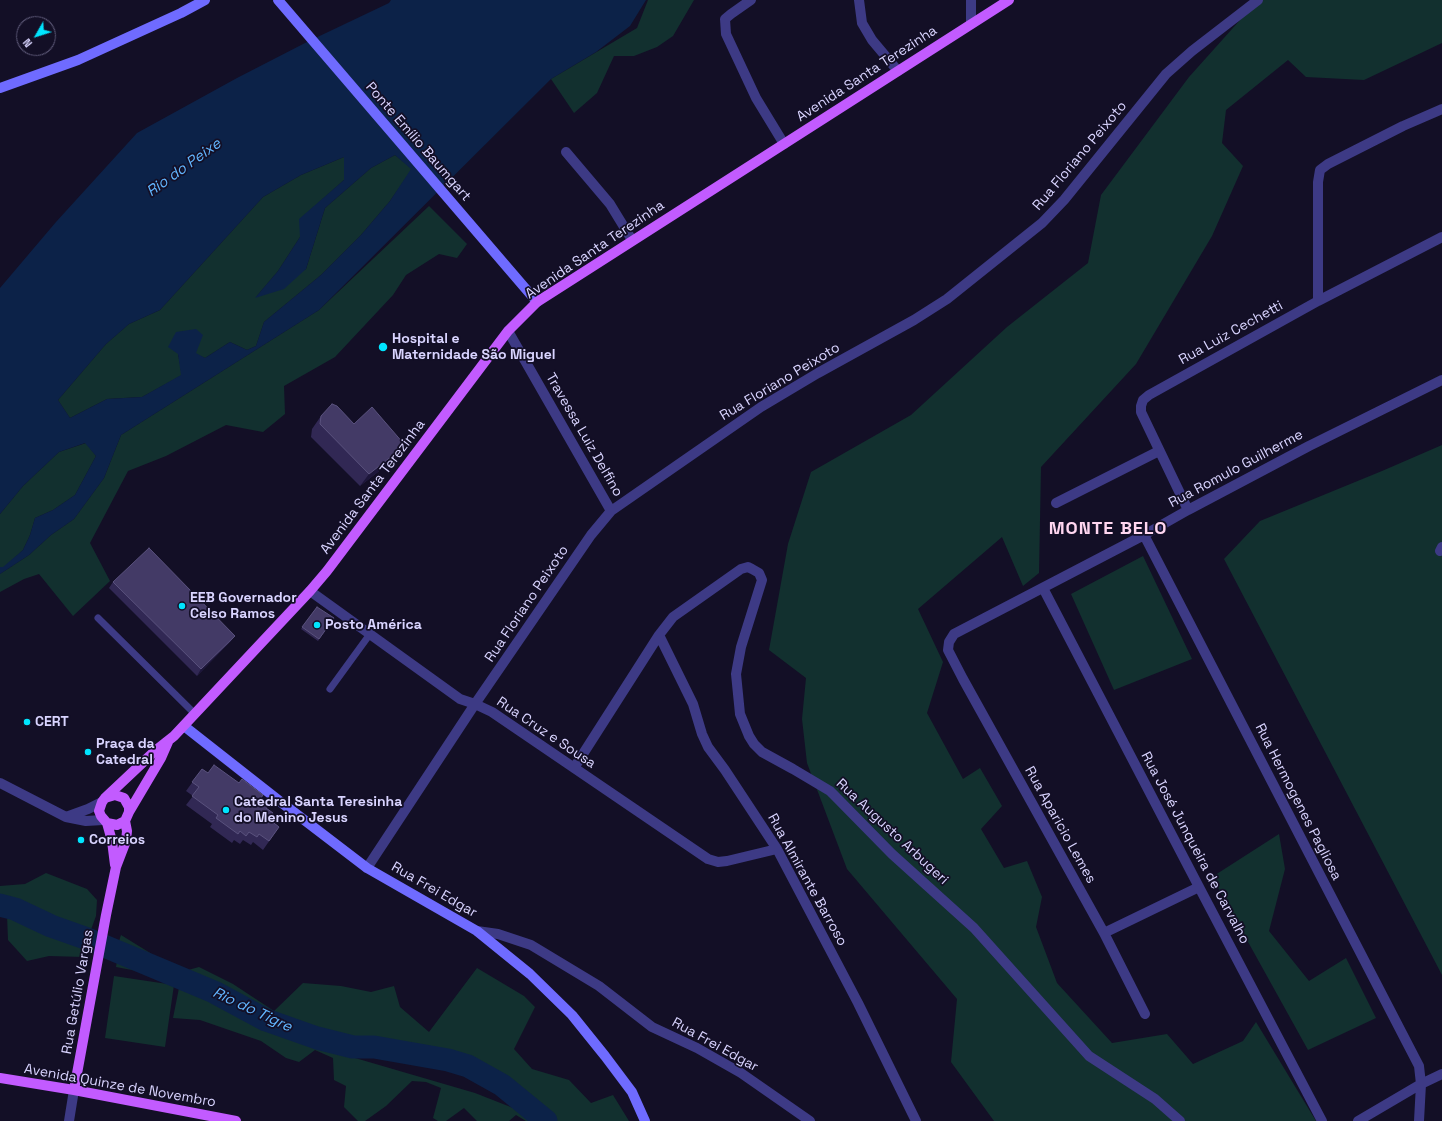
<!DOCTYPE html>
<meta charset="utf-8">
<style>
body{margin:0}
#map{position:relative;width:1442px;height:1121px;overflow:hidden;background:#130f26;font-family:"Space Grotesk",sans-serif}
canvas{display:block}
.north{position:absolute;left:16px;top:16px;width:40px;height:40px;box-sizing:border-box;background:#130f26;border:1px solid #625e7d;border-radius:50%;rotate:231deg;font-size:11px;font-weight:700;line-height:16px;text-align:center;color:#d9d4ff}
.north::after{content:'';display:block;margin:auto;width:14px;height:18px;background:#00e5ff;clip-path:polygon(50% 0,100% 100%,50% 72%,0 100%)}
</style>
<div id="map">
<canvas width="1442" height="1121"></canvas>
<div class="north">N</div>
</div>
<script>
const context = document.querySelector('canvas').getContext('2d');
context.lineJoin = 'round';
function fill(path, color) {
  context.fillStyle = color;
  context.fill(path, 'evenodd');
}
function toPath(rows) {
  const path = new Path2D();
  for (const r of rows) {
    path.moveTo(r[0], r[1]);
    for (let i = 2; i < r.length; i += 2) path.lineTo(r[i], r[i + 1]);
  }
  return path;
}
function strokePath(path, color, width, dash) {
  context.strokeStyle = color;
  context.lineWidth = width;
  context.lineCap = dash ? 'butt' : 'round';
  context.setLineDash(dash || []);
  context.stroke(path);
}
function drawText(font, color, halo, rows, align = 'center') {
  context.font = font + ' "Space Grotesk",sans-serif';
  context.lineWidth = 3.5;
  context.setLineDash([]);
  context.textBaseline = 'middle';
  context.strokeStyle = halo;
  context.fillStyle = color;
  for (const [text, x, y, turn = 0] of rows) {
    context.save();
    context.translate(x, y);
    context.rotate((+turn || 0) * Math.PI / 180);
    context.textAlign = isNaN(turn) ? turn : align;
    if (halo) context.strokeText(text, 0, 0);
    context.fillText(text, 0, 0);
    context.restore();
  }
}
const green = toPath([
 [648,0,694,0,673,36,657,47,634,56,614,56,597,93,574,113,551,79,637,28],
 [1258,0,1442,0,1442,43,1364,80,1306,77,1288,60,1226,110,1222,143,1243,166,1212,236,1136,364,1041,467,1039,573,1023,586,1002,537,918,609,943,662,927,713,963,779,980,768,1002,806,981,829,1004,868,1027,861,1042,897,1036,927,1057,983,1112,1043,1167,1034,1193,1064,1243,1041,1256,1022,1316,1121,994,1121,951,1062,957,999,847,869,807,763,802,719,806,678,769,650,788,544,811,472,911,415,1007,327,1088,263,1101,195,1189,77],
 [395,155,412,169,390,201,361,235,321,275,264,322,256,346,247,350,230,342,205,358,196,354,178,354,182,375,142,397,107,399,70,418,58,400,106,344,129,324,160,310,263,197,301,175,344,157,344,180,300,219,300,237,278,271,256,297,306,269,325,208,371,168],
 [429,206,467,244,457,258,439,254,406,275,393,295,335,357,284,386,285,414,263,432,226,425,166,456,128,471,90,543,110,581,73,616,39,574,24,579,0,592,0,574,29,555,51,535,74,519,104,478,121,435,319,310],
 [86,443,96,456,75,495,53,510,35,518,30,535,23,550,3,568,0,567,0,514,23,486,59,452],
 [1442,445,1442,975,1224,559,1260,521,1382,471],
 [1143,556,1192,659,1114,690,1071,594],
 [1279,834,1285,869,1269,931,1309,981,1346,958,1376,1018,1308,1050,1212,877],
 [46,873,87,889,97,900,96,916,89,935,72,930,0,900,0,886,25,884],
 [7,915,86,946,84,957,49,956,27,961,8,940],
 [121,935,181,972,199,967,233,984,274,1011,303,983,341,986,371,992,394,986,400,1007,429,1032,477,968,524,996,535,1007,514,1049,532,1069,569,1080,591,1103,613,1095,629,1121,557,1121,473,1064,442,1055,299,1030,132,951,117,947],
 [118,955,176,981,193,994,290,1039,475,1093,531,1115,539,1121,526,1121,516,1115,509,1121,477,1121,464,1108,446,1121,438,1121,433,1118,441,1088,426,1082,412,1081,386,1106,365,1121,358,1121,344,1107,346,1086,334,1080,333,1058,315,1050,299,1062,286,1058,261,1041,200,1020,173,1018,179,988,169,980,153,974,116,967],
 [114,976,174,985,165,1047,105,1038]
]);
const water = toPath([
 [391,0,646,0,630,26,596,52,551,79,319,310,121,435,104,478,74,519,51,535,29,555,0,574,0,567,3,567,23,550,30,535,35,518,53,510,75,495,96,456,85,443,59,452,23,486,0,514,0,288,56,222,137,133,237,78,307,42,389,3],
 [395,155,411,169,390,201,361,235,321,275,264,322,256,346,247,350,230,342,205,358,196,353,203,335,196,329,176,332,168,347,178,354,181,375,142,397,107,399,70,418,58,400,106,344,129,324,160,310,263,197,301,175,344,157,344,180,299,219,300,237,278,271,255,298,284,289,306,269,325,208,371,168]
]);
const river = toPath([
 [0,905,15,909,51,926,85,938,214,992,266,1020,317,1038,353,1047,374,1047,448,1060,468,1066,502,1085,546,1121]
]);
const lane = toPath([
 [98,618,195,714],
 [330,689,370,634]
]);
const street = toPath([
 [751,0,731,14,725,19,726,34,756,98,784,144],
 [859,0,862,23,872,40,898,71],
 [971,24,971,0],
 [566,152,610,204,632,240],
 [1318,301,1318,182,1320,170,1328,164,1403,126,1442,109],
 [508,331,611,511],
 [1056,503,1159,451],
 [1188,510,1141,412,1141,406,1143,400,1149,395,1318,301,1442,237],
 [1144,535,1419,1066,1421,1084,1419,1121],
 [1440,551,1442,547],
 [1043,588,1199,887,1322,1121],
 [310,591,460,699,475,704,492,712,708,859,718,862,727,861,777,849],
 [659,635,693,704,702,734,708,747,725,770,777,849,858,1003,916,1121],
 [574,768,659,635,673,617,741,569,748,567,752,569,759,573,762,580,741,647,736,674,740,714,749,736,754,744,762,752,793,769,830,791,835,796,892,854,974,928,1089,1056,1155,1099,1180,1121],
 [0,783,66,817,86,821,103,820],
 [66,817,88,809,102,802],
 [367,868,475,704,591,535,611,511,761,407,818,373,914,320,947,299,1042,223,1064,200,1166,74,1192,51,1258,0],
 [477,931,498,934,531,945,599,986,652,1027,697,1048,741,1073,810,1121],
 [1104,933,1199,887],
 [1145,1014,1104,933,963,679,948,650,949,642,954,634,1144,535,1188,510,1309,446,1442,380],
 [69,1121,74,1090],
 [1358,1121,1421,1084,1442,1074]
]);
const secondary = toPath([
 [278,0,537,302],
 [0,88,78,60,181,13,205,0],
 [184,726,282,803,367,868,477,931,530,974,572,1015,605,1056,632,1092,645,1121]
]);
const primary = toPath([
 [105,798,115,795,124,798,129,807,129,812,125,821,117,825,107,823,101,816,99,811,102,802,105,798,121,783,155,751,174,736,310,591,327,571,508,331,537,302,1009,0],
 [129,812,161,758,168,742],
 [107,823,112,841,115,865],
 [0,1078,74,1090,236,1121],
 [74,1090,106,915,116,867,126,841,127,831,125,821]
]);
const wall = toPath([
 [321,416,354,424,404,444,396,457,383,468,360,486,311,437,312,429],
 [113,582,235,636,230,642,197,676,109,588],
 [317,607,334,618,318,641,301,629],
 [202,769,208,773,261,798,266,808,269,819,279,827,263,850,253,842,251,845,243,840,240,844,234,840,232,843,210,827,212,824,186,805,193,796,186,791]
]);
const shadedWall = toPath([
 [404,444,396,457,383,468,360,486,369,474],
 [235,636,230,642,197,676,201,669]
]);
const building = toPath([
 [332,404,337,406,354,424,372,407,404,444,392,456,369,474,320,424,321,416,332,404],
 [149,548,235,636,201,669,113,582,149,548],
 [317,607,334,618,319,639,302,627,317,607],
 [214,765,239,783,242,779,263,795,261,798,269,804,266,808,273,813,269,819,279,827,269,841,259,834,257,837,249,832,246,836,240,831,238,834,216,818,218,815,192,796,199,787,192,782,202,769,208,773,214,765]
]);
const markers = [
 [383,347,5,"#00e5ff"],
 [182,606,4,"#00e5ff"],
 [317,625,4,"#00e5ff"],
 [27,722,4,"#00e5ff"],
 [88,752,4,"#00e5ff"],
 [226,810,4,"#00e5ff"],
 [81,840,4,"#00e5ff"]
];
const streetNames = [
 ["Avenida Santa Terezinha",867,74,-33],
 ["Ponte Emílio Baumgart",418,142,49],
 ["Rua Floriano Peixoto",1080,156,-50],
 ["Avenida Santa Terezinha",595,250,-34],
 ["Rua Luiz Cechetti",1231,333,-29],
 ["Rua Floriano Peixoto",780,382,-31],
 ["Travessa Luiz Delfino",584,435,60],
 ["Rua Romulo Guilherme",1236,469,-28],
 ["Avenida Santa Terezinha",373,487,-53],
 ["Rua Floriano Peixoto",527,604,-56],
 ["Rua Cruz e Sousa",546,733,34],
 ["Rua Hermogenes Pagliosa",1298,802,63],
 ["Rua Aparicio Lemes",1060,825,61],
 ["Rua Augusto Arbugeri",892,832,43],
 ["Rua José Junqueira de Carvalho",1195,848,62],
 ["Rua Almirante Barroso",807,880,61],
 ["Rua Frei Edgar",434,890,30],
 ["Rua Getúlio Vargas",78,992,-80],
 ["Rua Frei Edgar",715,1045,29],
 ["Avenida Quinze de Novembro",120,1086,10]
];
const poiNames = [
 ["Hospital e",392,339],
 ["Maternidade São Miguel",392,355],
 ["EEB Governador",190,598],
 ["Celso Ramos",190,614],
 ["Posto América",325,625],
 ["CERT",35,722],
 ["Praça da",96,744],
 ["Catedral",96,760],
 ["Catedral Santa Teresinha",234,802],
 ["do Menino Jesus",234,818],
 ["Correios",89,840]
];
const waterNames = [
 ["Rio do Peixe",184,168,-36],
 ["Rio do Tigre",252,1010,25]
];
const districtNames = [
 ["MONTE BELO",1108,529]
];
fill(green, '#12302f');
fill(water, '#0c2248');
strokePath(river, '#0c2248', 23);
strokePath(lane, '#3d3a85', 7);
strokePath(street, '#3d3a85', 10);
strokePath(secondary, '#6f6bff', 10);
strokePath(primary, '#c25bff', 10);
fill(wall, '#312854');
fill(shadedWall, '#1d163a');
fill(building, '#433a66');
strokePath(building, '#5a527e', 1);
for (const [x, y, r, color] of markers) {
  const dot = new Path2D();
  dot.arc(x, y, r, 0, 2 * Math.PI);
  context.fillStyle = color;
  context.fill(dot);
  strokePath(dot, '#130f26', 1.5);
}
drawText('14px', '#d9d4ff', '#130f26', streetNames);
drawText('bold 14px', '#d9d4ff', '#130f26', poiNames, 'left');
drawText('italic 15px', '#62b6ff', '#130f26', waterNames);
context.letterSpacing = '1px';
drawText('bold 18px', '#ffd6f0', '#130f26', districtNames);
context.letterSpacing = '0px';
</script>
